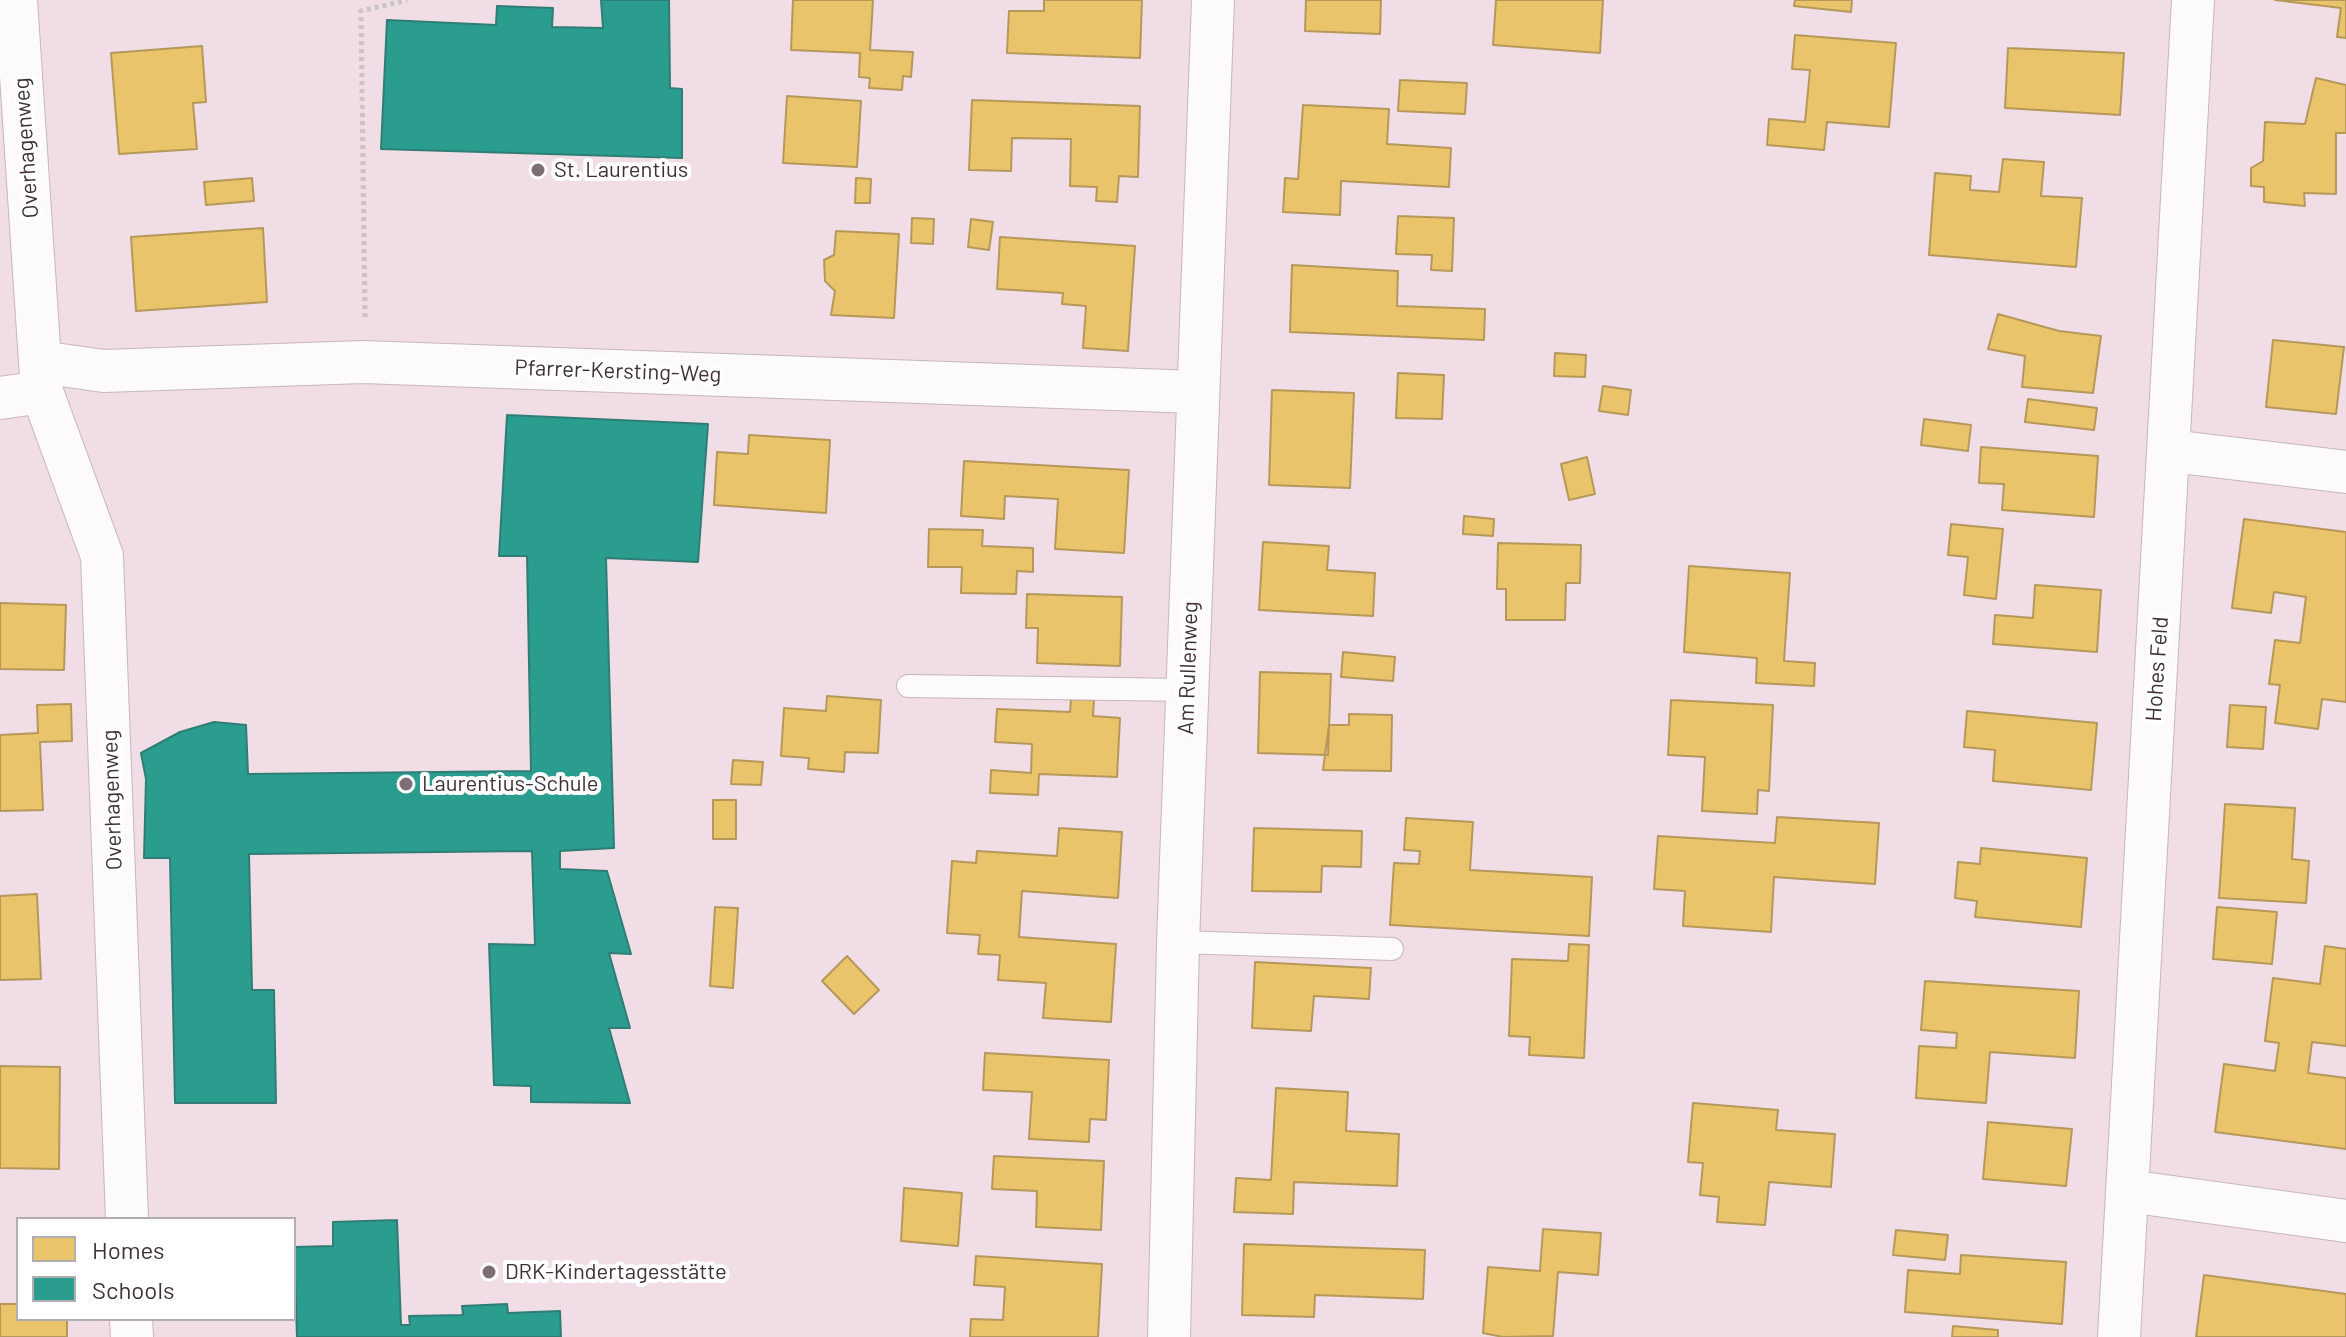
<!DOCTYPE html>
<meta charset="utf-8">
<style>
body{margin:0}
#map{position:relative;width:2346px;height:1337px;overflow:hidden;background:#f1dde5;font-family:Barlow,sans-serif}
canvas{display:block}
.legend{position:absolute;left:16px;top:1217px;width:280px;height:104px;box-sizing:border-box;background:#fff;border:2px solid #b2adaf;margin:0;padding:10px 14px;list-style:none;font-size:24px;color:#3f3137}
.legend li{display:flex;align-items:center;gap:16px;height:40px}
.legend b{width:40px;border:2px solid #b2adaf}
</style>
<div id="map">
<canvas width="2346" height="1337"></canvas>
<ul class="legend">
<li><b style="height:22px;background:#e9c46a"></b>Homes</li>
<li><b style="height:22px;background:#2a9d8f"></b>Schools</li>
</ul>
</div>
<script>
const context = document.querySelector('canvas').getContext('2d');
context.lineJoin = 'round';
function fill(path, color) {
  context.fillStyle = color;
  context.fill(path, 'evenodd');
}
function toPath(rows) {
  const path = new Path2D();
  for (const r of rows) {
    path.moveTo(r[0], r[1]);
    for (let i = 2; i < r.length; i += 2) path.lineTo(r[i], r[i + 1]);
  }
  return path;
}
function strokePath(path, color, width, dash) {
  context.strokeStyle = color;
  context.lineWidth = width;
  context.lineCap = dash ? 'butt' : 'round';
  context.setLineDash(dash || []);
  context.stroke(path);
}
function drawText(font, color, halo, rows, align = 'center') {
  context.font = font + ' Barlow,sans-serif';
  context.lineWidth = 8;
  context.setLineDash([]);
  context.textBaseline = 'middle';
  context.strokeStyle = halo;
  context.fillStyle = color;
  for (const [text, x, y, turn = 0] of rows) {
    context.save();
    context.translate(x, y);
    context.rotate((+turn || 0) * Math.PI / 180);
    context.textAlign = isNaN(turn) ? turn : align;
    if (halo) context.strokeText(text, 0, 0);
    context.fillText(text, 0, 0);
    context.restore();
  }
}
const homes = toPath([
 [793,0,873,0,870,50,913,52,911,77,903,76,902,90,869,88,870,78,859,77,860,53,791,50,793,0],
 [1044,0,1142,0,1140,58,1007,53,1009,11,1044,11,1044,0],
 [1306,0,1381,0,1380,34,1305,31,1306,0],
 [1496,0,1603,0,1600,53,1493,45,1496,0],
 [1795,0,1852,0,1851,12,1794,6,1795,0],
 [2275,0,2346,0,2346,38,2337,37,2341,8,2275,0],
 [1795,35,1896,43,1889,127,1827,122,1824,150,1767,145,1769,119,1805,122,1810,70,1792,69,1795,35],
 [202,46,206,102,193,103,197,149,119,154,111,53,202,46],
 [2008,48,2124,53,2120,115,2005,108,2008,48],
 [2316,78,2346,85,2346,133,2336,133,2336,194,2304,193,2305,206,2264,202,2264,187,2251,186,2251,168,2263,161,2265,122,2305,124,2316,78],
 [1400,80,1467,83,1465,114,1398,111,1400,80],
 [787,96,861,101,857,167,783,163,787,96],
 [972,100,1140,106,1138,177,1119,176,1117,202,1096,201,1097,187,1070,186,1071,139,1012,138,1011,171,969,170,972,100],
 [1303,105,1389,109,1387,144,1451,148,1449,187,1341,181,1340,215,1283,212,1285,178,1298,179,1303,105],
 [2003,159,2044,162,2041,196,2082,198,2076,267,1929,255,1935,173,1971,176,1970,190,1999,192,2003,159],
 [252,178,254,201,206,205,204,182,252,178],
 [856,178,871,179,870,203,855,203,856,178],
 [1398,216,1454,218,1452,271,1431,270,1432,255,1396,254,1398,216],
 [912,218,934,219,933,244,911,243,912,218],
 [971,219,993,222,989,250,968,247,971,219],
 [263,228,267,302,136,311,131,237,263,228],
 [836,231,899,234,894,318,831,315,835,291,825,281,824,260,834,255,836,231],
 [1000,237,1135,246,1128,351,1083,348,1086,306,1062,304,1063,293,997,289,1000,237],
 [1292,265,1398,271,1397,306,1485,309,1484,340,1290,332,1292,265],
 [1998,314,2059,331,2101,336,2093,393,2022,387,2025,356,1988,349,1998,314],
 [2273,340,2344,347,2336,414,2266,407,2273,340],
 [1555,353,1586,355,1585,377,1554,376,1555,353],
 [1398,373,1444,375,1442,419,1396,418,1398,373],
 [1603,386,1631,390,1628,415,1599,411,1603,386],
 [1272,390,1354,393,1350,488,1269,485,1272,390],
 [2028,399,2097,408,2094,430,2025,422,2028,399],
 [1924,419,1971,425,1968,451,1921,445,1924,419],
 [749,435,830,440,826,513,714,505,717,452,748,454,749,435],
 [1981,447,2098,456,2094,517,2002,510,2004,484,1979,483,1981,447],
 [1587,457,1595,494,1569,500,1561,464,1587,457],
 [964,461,1129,470,1124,553,1055,549,1058,499,1005,496,1004,519,961,516,964,461],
 [1464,516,1494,519,1493,536,1463,534,1464,516],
 [2244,519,2346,532,2346,702,2322,699,2318,729,2275,723,2280,685,2269,684,2275,640,2300,643,2306,597,2274,592,2271,613,2232,608,2244,519],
 [1951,524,2003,529,1996,599,1964,595,1968,557,1948,555,1951,524],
 [929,529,983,530,982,546,1033,548,1033,572,1017,571,1016,594,961,593,962,567,928,567,929,529],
 [1263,542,1329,546,1327,570,1375,573,1373,616,1259,610,1263,542],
 [1498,543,1581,545,1580,583,1566,583,1565,620,1506,620,1506,589,1497,589,1498,543],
 [1689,566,1790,573,1784,661,1815,663,1814,686,1756,683,1757,658,1684,652,1689,566],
 [2035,585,2101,590,2097,652,1993,644,1995,615,2033,618,2035,585],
 [1027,594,1122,597,1120,666,1037,663,1038,628,1026,628,1027,594],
 [0,603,66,605,64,670,0,669,0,603],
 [1343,652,1395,657,1393,681,1341,677,1343,652],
 [1260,672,1331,674,1328,755,1258,753,1260,672],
 [827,696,881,700,878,753,845,752,844,772,808,769,809,758,781,756,784,708,826,711,827,696],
 [1071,699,1094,700,1093,716,1120,718,1117,777,1039,774,1038,795,990,793,991,770,1031,773,1032,744,995,742,997,709,1070,712,1071,699],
 [1671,700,1773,705,1769,791,1758,790,1757,814,1702,811,1705,757,1668,755,1671,700],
 [71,704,72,741,40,742,43,810,0,811,0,735,38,733,37,705,71,704],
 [2230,705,2266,707,2263,749,2227,747,2230,705],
 [1967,711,2097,723,2091,790,1993,781,1995,750,1964,747,1967,711],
 [1349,714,1392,715,1391,771,1323,770,1329,725,1349,725,1349,714],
 [733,760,763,762,761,785,731,784,733,760],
 [713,800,736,800,736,839,713,839,713,800],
 [2225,804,2295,808,2292,859,2309,861,2306,903,2219,898,2225,804],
 [1777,817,1879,823,1875,884,1774,877,1771,932,1683,926,1685,891,1654,889,1658,836,1775,843,1777,817],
 [1406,818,1473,822,1470,870,1592,877,1589,936,1390,925,1394,863,1419,864,1420,851,1404,850,1406,818],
 [1059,828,1122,832,1118,898,1022,891,1019,937,1116,944,1111,1022,1043,1018,1046,983,998,980,1000,955,978,954,980,935,947,933,952,861,976,863,977,851,1057,856,1059,828],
 [1254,828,1362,831,1361,867,1322,866,1321,892,1252,891,1254,828],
 [1981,848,2087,858,2081,927,1975,917,1977,901,1955,898,1958,862,1980,864,1981,848],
 [37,894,41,979,0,980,0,896,37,894],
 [715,907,738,908,733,988,710,986,715,907],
 [2217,907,2277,912,2272,964,2213,959,2217,907],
 [1569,944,1589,945,1584,1058,1529,1055,1530,1037,1509,1036,1512,959,1568,961,1569,944],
 [2325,946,2346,949,2346,1046,2312,1042,2308,1073,2346,1078,2346,1149,2215,1132,2224,1064,2275,1071,2279,1043,2265,1041,2273,978,2320,984,2325,946],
 [847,956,879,990,854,1014,822,981,847,956],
 [1255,962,1371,968,1369,999,1314,996,1311,1031,1252,1028,1255,962],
 [1925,981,2079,991,2075,1058,1990,1052,1986,1103,1916,1098,1919,1046,1956,1048,1957,1033,1921,1030,1925,981],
 [985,1053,1109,1060,1106,1120,1090,1119,1089,1142,1029,1139,1032,1092,983,1090,985,1053],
 [0,1066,60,1067,59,1169,0,1168,0,1066],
 [1276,1088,1348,1092,1346,1131,1399,1134,1397,1186,1294,1182,1293,1214,1234,1212,1236,1178,1271,1180,1276,1088],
 [1693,1103,1778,1110,1776,1130,1835,1134,1831,1187,1769,1182,1765,1225,1717,1222,1719,1197,1700,1195,1703,1163,1688,1162,1693,1103],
 [1988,1122,2072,1129,2066,1186,1983,1179,1988,1122],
 [994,1156,1104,1161,1101,1230,1036,1227,1037,1191,992,1189,994,1156],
 [904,1188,962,1193,958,1246,901,1241,904,1188],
 [1543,1229,1601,1233,1598,1275,1558,1272,1553,1336,1503,1337,1483,1333,1488,1267,1540,1271,1543,1229],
 [1896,1230,1948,1235,1945,1260,1893,1255,1896,1230],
 [1244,1244,1425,1250,1423,1299,1315,1295,1314,1317,1242,1315,1244,1244],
 [1961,1255,2066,1262,2062,1324,1905,1312,1908,1270,1960,1274,1961,1255],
 [976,1256,1102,1264,1098,1337,970,1337,971,1319,1003,1320,1005,1287,974,1285,976,1256],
 [2204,1275,2346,1294,2346,1337,2196,1337,2204,1275],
 [0,1304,18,1304,18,1319,67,1319,67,1337,0,1337,0,1304],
 [1953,1326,1998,1330,1998,1337,1952,1337,1953,1326]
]);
const schools = toPath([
 [601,0,669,0,670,88,682,89,682,158,381,149,387,20,496,25,497,6,553,8,552,27,603,28,601,0],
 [507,415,708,424,698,562,606,558,614,848,560,851,560,869,607,871,631,954,609,953,630,1028,609,1028,630,1103,531,1102,531,1086,494,1085,489,944,535,945,532,851,249,854,252,990,274,990,276,1103,175,1103,170,858,144,858,146,779,141,753,180,732,214,722,246,725,248,774,531,771,527,556,499,556,507,415],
 [397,1220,401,1325,410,1325,409,1316,463,1315,462,1306,507,1304,508,1313,560,1311,561,1337,297,1337,294,1247,333,1246,333,1222,397,1220]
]);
const path = toPath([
 [365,317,361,11,407,0]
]);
const lane = toPath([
 [908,686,1187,690],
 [1178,942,1392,949]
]);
const street = toPath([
 [16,0,42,392,102,556,127,1219],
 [40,362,104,371,363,362,1197,392],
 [0,398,42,392],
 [2171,451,2346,472],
 [2128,1191,2346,1221],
 [131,1319,132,1337],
 [1169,1337,1178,942,1213,0],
 [2119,1337,2193,0]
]);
const markers = [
 [538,170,8,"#7d6d74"],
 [406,784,8,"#7d6d74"],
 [489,1272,8,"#7d6d74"]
];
const streetNames = [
 ["Overhagenweg",26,148,-94],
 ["Pfarrer-Kersting-Weg",618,371,2],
 ["Am Rullenweg",1188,668,-88],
 ["Hohes Feld",2157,669,-86],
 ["Overhagenweg",112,800,-92]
];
const poiNames = [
 ["St. Laurentius",554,170],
 ["Laurentius-Schule",422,784],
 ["DRK-Kindertagesstätte",505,1272]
];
fill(homes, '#e9c46a');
strokePath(homes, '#b6985b', 2);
fill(schools, '#2a9d8f');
strokePath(schools, '#307d75', 2);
strokePath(lane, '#c6b7bd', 24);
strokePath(street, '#c6b7bd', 44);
strokePath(path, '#cac4c7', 5, [4, 4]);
strokePath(lane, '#fdfafb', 22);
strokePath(street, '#fdfafb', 42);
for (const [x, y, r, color] of markers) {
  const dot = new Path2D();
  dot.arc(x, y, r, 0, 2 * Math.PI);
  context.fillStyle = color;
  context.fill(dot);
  strokePath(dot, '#fff', 3);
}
drawText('22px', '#3f3137', '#fff', streetNames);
drawText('22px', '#3f3137', '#fff', poiNames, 'left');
</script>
